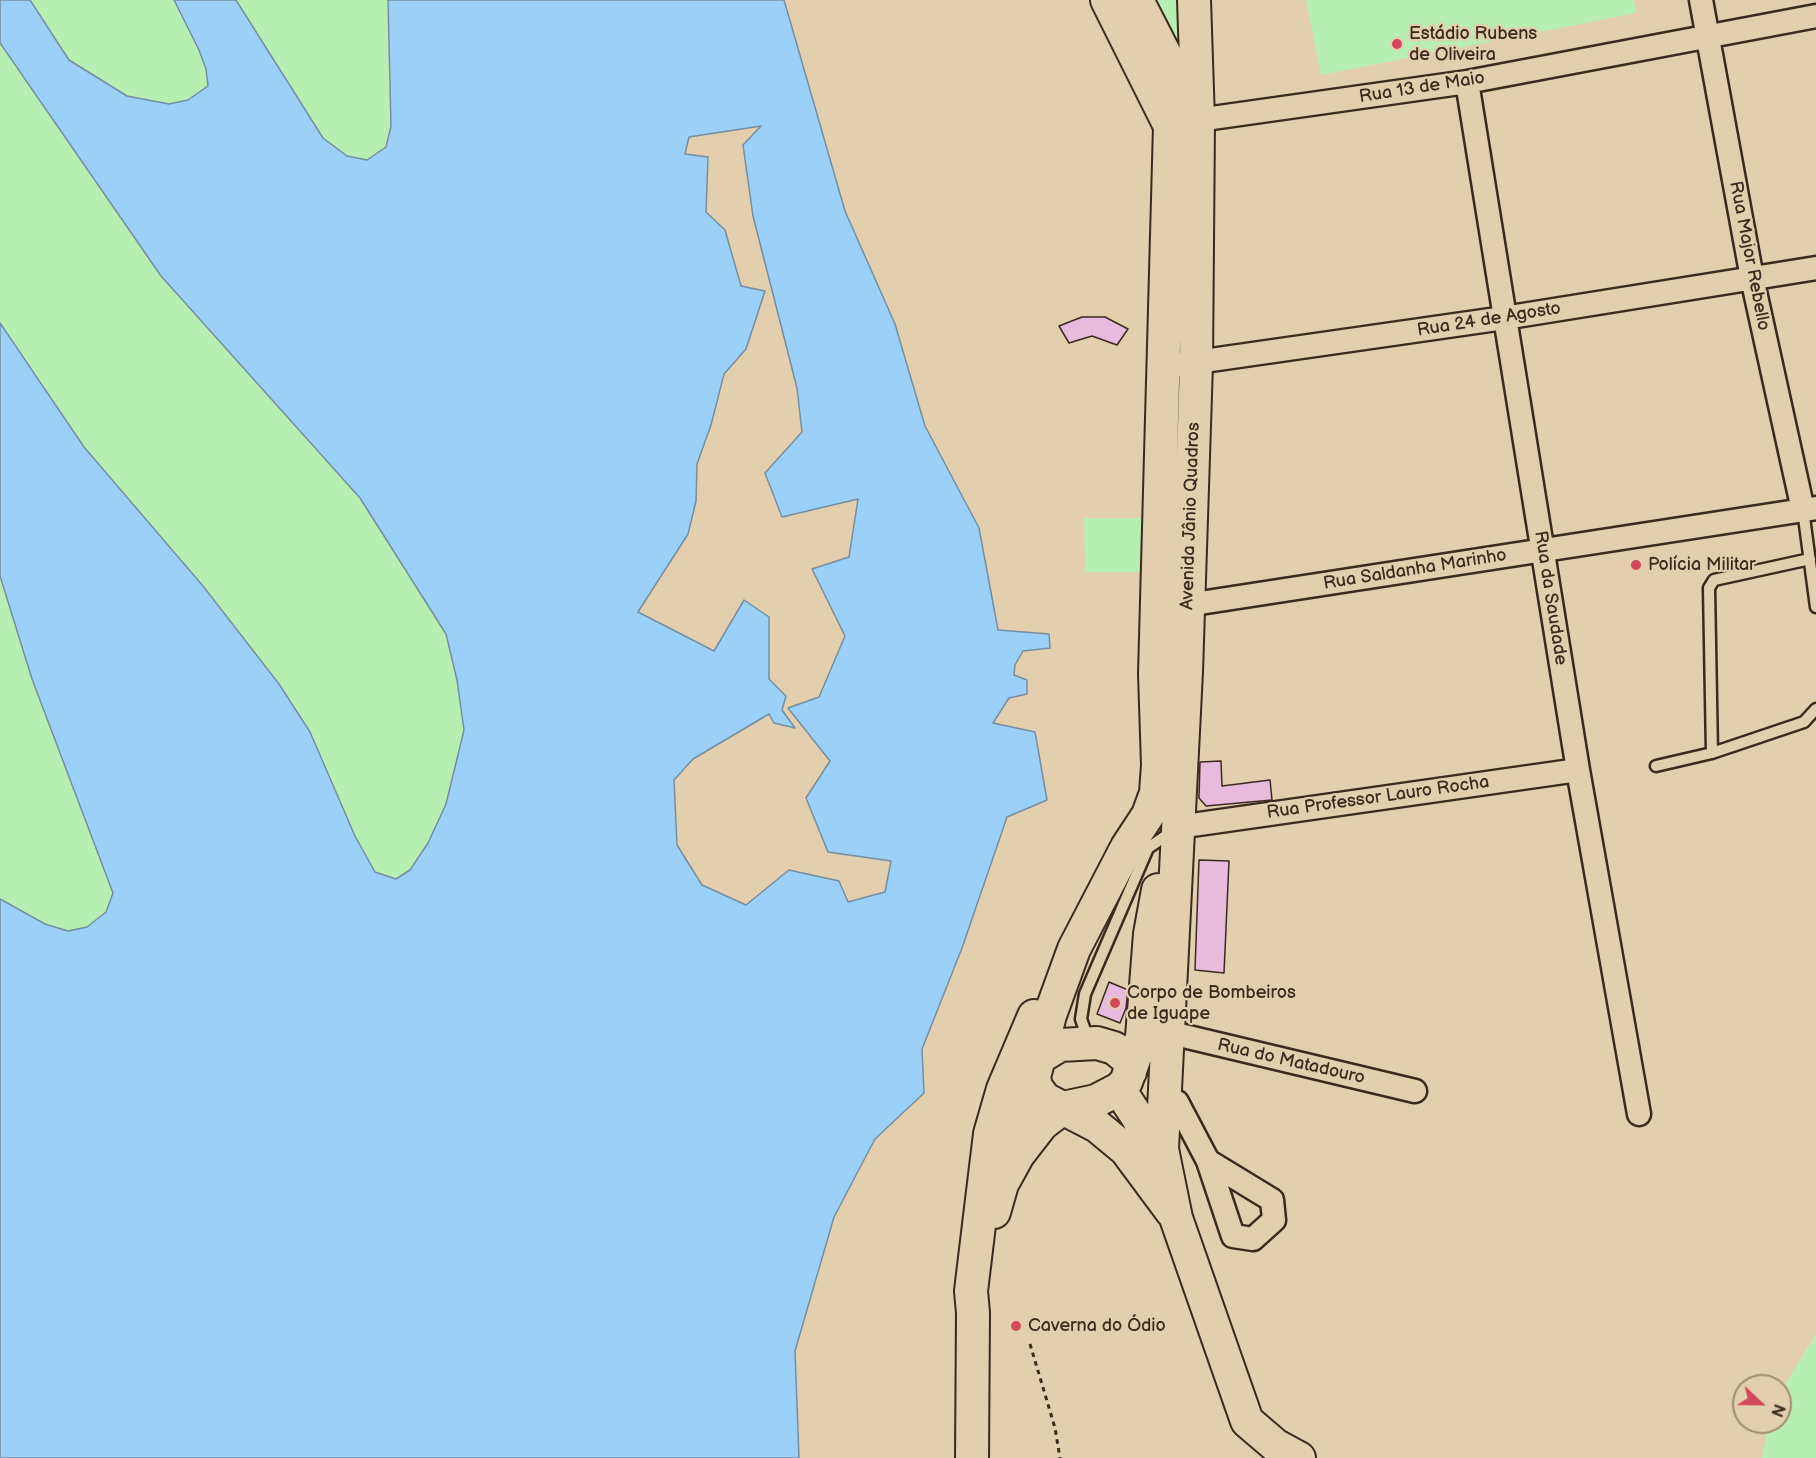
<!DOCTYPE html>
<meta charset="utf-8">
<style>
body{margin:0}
#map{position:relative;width:1816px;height:1458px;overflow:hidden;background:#e3cead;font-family:"Balsamiq Sans",sans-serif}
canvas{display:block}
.north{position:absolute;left:1732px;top:1374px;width:60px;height:60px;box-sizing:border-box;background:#e3cead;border:2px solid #a08c74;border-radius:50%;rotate:112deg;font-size:16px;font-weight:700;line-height:24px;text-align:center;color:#3b2a1e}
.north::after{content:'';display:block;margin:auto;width:21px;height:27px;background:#d1495b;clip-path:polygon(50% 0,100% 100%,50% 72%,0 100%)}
</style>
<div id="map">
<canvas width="1816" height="1458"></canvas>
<div class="north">N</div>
</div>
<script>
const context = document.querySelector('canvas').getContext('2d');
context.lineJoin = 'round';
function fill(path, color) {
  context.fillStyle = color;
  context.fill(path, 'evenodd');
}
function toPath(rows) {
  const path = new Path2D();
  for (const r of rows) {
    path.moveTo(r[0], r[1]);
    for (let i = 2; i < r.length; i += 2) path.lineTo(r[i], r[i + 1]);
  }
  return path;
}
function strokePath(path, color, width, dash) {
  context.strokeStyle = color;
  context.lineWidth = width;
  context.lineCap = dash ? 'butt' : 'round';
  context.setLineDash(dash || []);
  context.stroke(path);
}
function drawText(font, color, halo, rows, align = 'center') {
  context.font = font + ' "Balsamiq Sans",sans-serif';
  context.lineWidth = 4.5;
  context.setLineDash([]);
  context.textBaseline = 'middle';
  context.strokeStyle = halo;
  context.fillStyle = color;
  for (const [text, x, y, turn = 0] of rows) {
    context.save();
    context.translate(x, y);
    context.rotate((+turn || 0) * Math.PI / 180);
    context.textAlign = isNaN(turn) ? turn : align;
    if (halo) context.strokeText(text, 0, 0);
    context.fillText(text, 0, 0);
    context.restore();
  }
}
const green = toPath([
 [0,0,736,0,689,137,671,144,696,501,688,534,638,612,714,651,744,600,769,617,769,679,786,696,770,714,693,759,674,780,677,845,702,885,746,905,789,870,839,881,848,902,885,892,891,861,828,852,872,737,853,533,858,499,782,517,765,473,802,432,797,388,753,216,891,496,921,953,0,1250,0,43,150,261],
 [1147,0,1188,0,1188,24,1177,58],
 [1306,0,1634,0,1636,13,1321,75],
 [1084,518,1144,518,1144,572,1085,572],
 [1816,1334,1816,1458,1762,1458,1769,1422,1780,1422,1780,1392]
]);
const water = toPath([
 [0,0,30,0,69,60,127,96,169,104,188,100,208,86,206,69,199,50,174,0,236,0,323,138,347,156,367,160,386,147,391,126,388,0,784,0,845,211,895,324,925,426,979,528,998,630,1049,634,1050,648,1023,651,1015,665,1014,675,1027,680,1027,694,1009,698,993,723,1035,732,1047,800,1007,817,962,948,922,1049,924,1093,875,1139,834,1217,795,1351,799,1458,0,1458,0,899,45,924,68,931,87,927,106,912,113,893,32,679,0,576,0,323,84,447,203,586,279,684,310,732,355,836,375,872,396,879,410,870,428,843,446,804,464,730,457,680,446,634,360,498,161,276,0,43,0,0],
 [761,126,743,145,753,216,797,388,802,432,765,473,782,517,858,499,849,557,812,569,845,636,819,697,788,708,830,761,806,798,828,852,891,861,885,892,848,902,839,881,789,870,746,905,702,885,677,845,674,780,693,759,769,714,774,723,795,728,782,710,786,696,769,679,769,617,744,600,714,651,638,612,688,534,696,501,697,464,711,425,724,374,746,349,765,291,741,286,725,230,706,212,708,157,685,154,689,137,761,126]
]);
const building = toPath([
 [1082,317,1105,317,1128,329,1117,345,1092,336,1069,343,1059,326,1082,317],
 [1221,761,1222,786,1270,780,1272,800,1206,806,1199,798,1200,762,1221,761],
 [1199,860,1229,861,1224,973,1195,970,1199,860],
 [1109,982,1128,990,1126,1008,1120,1023,1097,1014,1109,982]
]);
const path = toPath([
 [1030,1344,1055,1428,1060,1458]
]);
const lane = toPath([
 [1803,510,1816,607],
 [1712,753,1709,588,1714,580,1810,559],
 [1656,766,1712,753,1804,722,1816,709],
 [1088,1039,1081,1019,1085,994,1148,848,1173,831]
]);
const street = toPath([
 [1701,0,1752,278,1803,510],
 [1467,82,1578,770,1639,1114],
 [1198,120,1467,82,1816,16],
 [1162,367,1504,318,1816,268],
 [1174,607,1816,508],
 [1178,827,1578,770],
 [1167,1032,1415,1091],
 [1164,1097,1177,1102,1208,1161,1233,1236,1253,1239,1274,1220,1272,1200,1208,1161]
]);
const secondary = toPath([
 [1107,0,1170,126,1155,674,1158,765,1156,793,1148,815,1127,847,1074,949,1050,1015,1034,1077,1036,1087,1045,1099,1097,1126,1126,1150,1172,1212],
 [1137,0,1194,111],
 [1194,0,1198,120,1196,364,1186,672,1162,1149,1176,1218,1247,1421,1275,1445,1299,1458],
 [1040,1057,1060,1045,1097,1043,1114,1048,1129,1060,1130,1072],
 [1119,1089,1138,1118,1159,1161],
 [996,1152,1036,1087],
 [994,1212,1002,1184,1018,1155,1042,1124,1063,1108,1096,1101,1119,1089,1126,1082,1142,1037,1150,934,1158,890],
 [972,1458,973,1313,971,1291,990,1134,1003,1089,1034,1016]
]);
const markers = [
 [1397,44,6,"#d1495b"],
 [1636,565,6,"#d1495b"],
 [1115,1003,6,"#d1495b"],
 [1016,1326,6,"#d1495b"]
];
const poiNames = [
 ["Estádio Rubens",1409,34],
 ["de Oliveira",1409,55],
 ["Polícia Militar",1648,565],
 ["Corpo de Bombeiros",1127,993],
 ["de Iguape",1127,1014],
 ["Caverna do Ódio",1028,1326]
];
const streetNames = [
 ["Rua 13 de Maio",1422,88,-9],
 ["Rua Major Rebello",1749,256,79],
 ["Rua 24 de Agosto",1489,320,-9],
 ["Avenida Jânio Quadros",1191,516,-88],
 ["Rua Saldanha Marinho",1415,570,-9],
 ["Rua da Saudade",1550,598,81],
 ["Rua Professor Lauro Rocha",1378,798,-8],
 ["Rua do Matadouro",1291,1062,13]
];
fill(green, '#b7efb2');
fill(water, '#9bd0f9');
strokePath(water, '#758ea1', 1.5);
fill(building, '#e8bade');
strokePath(building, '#3b2a1e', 1.5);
strokePath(lane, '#3b2a1e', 15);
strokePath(street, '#3b2a1e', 27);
strokePath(secondary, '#3b2a1e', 36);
strokePath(path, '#3b2a1e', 3, [4.5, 4.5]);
strokePath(lane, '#e3cead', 10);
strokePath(street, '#e3cead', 22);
strokePath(secondary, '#e3cead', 32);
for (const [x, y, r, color] of markers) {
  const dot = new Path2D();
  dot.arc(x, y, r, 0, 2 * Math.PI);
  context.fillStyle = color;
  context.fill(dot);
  strokePath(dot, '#e3cead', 2);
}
drawText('18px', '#3b2a1e', '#e3cead', poiNames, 'left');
drawText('18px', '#3b2a1e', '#e3cead', streetNames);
</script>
